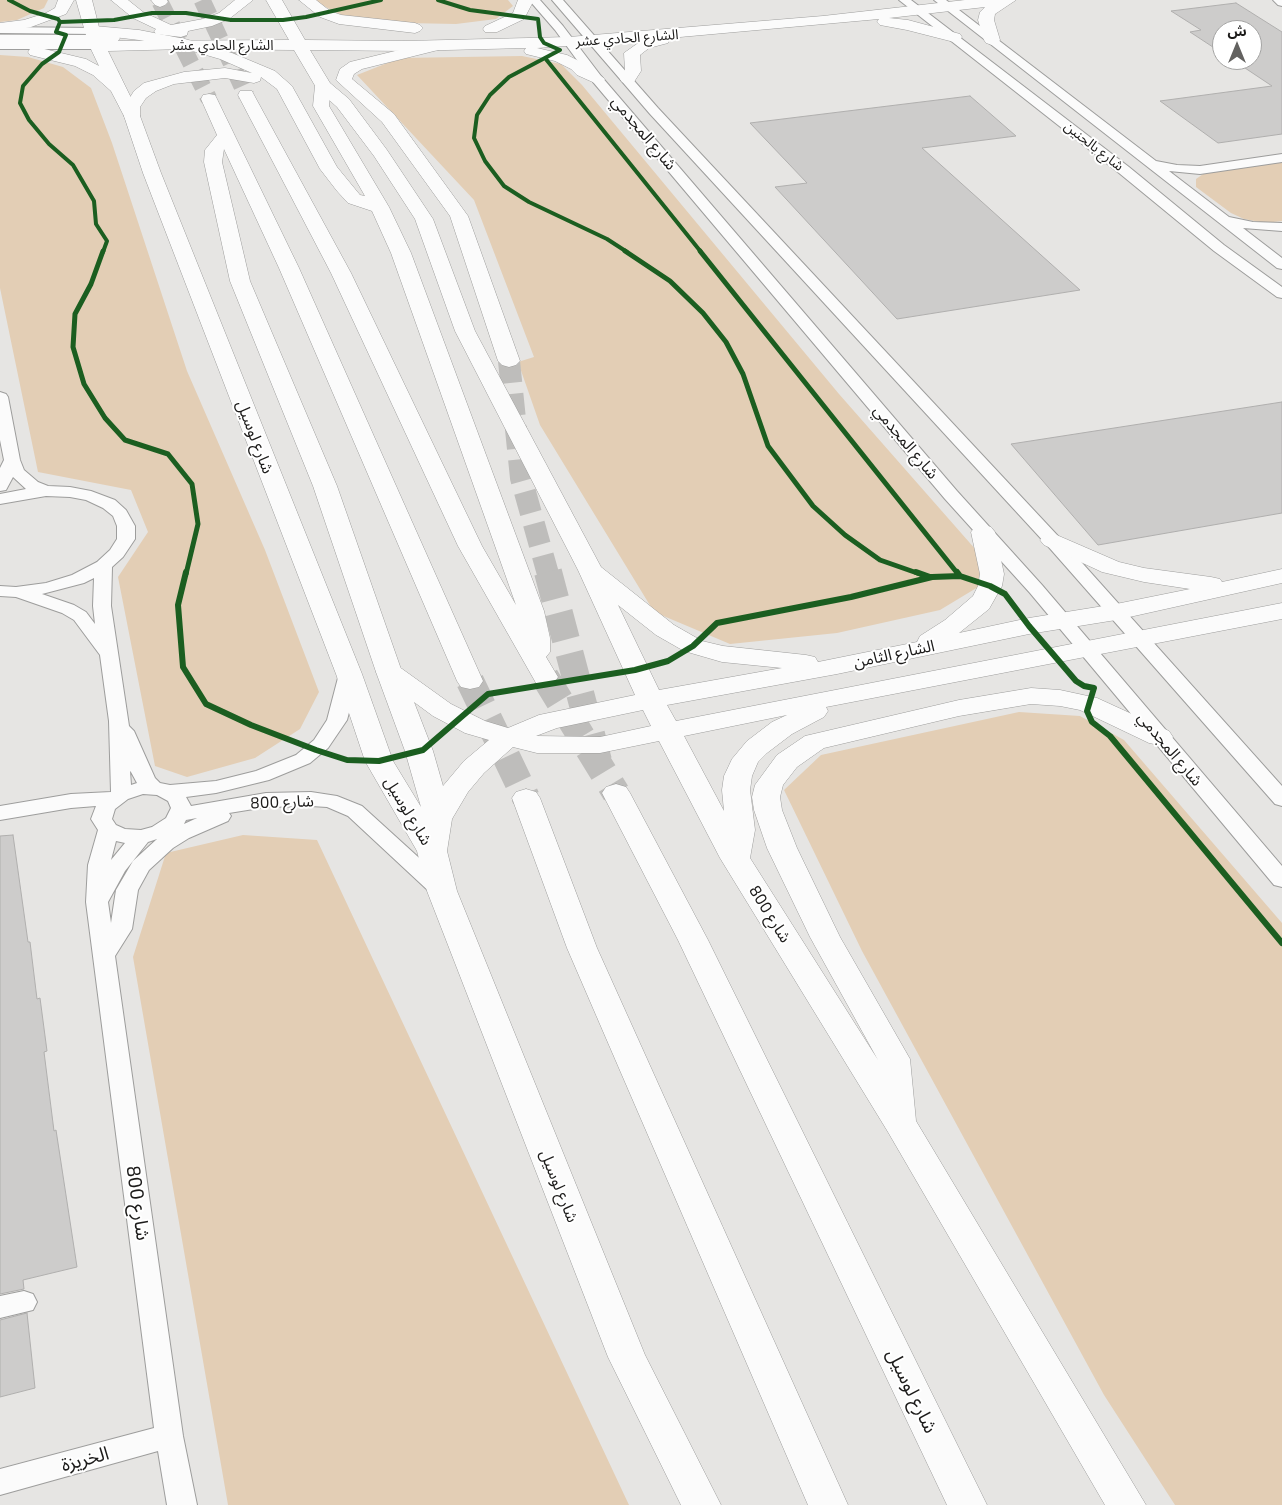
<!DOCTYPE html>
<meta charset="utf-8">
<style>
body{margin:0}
#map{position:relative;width:1282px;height:1505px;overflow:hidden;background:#e6e5e3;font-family:"Exo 2","Noto Sans Arabic",sans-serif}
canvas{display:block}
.north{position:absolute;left:1212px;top:20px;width:50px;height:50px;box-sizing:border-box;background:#fff;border:1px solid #a4a4a3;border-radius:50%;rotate:0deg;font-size:14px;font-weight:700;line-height:20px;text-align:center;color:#1c1b1a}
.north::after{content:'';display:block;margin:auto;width:18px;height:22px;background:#636260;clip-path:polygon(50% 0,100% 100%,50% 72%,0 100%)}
</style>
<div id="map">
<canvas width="1282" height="1505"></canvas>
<div class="north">ش</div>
</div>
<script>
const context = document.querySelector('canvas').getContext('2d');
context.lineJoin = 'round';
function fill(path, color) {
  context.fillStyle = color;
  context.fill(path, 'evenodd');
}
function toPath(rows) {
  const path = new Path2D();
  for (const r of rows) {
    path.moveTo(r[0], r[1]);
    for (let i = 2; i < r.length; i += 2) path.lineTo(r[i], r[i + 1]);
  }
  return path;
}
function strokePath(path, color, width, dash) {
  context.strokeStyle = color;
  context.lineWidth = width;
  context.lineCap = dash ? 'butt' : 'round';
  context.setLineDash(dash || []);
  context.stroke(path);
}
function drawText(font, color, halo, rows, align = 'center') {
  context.font = font + ' "Exo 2","Noto Sans Arabic",sans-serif';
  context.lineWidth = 4;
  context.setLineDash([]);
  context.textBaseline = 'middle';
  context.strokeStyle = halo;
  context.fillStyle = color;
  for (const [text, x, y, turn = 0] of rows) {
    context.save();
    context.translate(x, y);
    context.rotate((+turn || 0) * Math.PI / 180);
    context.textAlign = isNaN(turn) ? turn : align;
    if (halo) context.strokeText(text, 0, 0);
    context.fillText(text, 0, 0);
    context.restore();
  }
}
const green = toPath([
 [0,0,48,0,44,8,17,20,0,22],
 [317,0,508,0,513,6,496,19,456,24,406,23,347,18,318,3],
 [0,55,28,57,63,67,91,88,112,143,187,371,265,550,319,692,300,729,255,758,187,777,155,766,118,577,148,532,131,490,38,472,0,288],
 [522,56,561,64,582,85,839,394,998,575,940,610,837,633,730,644,654,612,540,425,518,362,534,357,474,200,357,75,400,58],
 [1282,162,1282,221,1265,223,1244,219,1231,213,1196,187,1196,179,1206,172],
 [1019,712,1080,716,1124,740,1282,923,1282,1505,1175,1505,1104,1395,862,951,784,790,821,755],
 [243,835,317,840,629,1505,228,1505,133,957,166,853]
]);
const building = toPath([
 [1236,3,1282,32,1282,134,1218,143,1160,101,1272,86,1233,60,1252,60,1252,30,1222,30,1222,53,1190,32,1201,30,1171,11,1236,3],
 [970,96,1016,136,922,148,1080,290,897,319,775,187,807,183,750,123,970,96],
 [1282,402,1282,513,1098,545,1011,444,1282,402],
 [13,835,28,942,30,942,37,999,40,998,47,1051,44,1052,54,1131,56,1130,77,1267,23,1280,24,1289,0,1294,0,836,13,835],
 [27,1313,35,1388,0,1397,0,1320,27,1313]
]);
const highwayTunnelFar2 = toPath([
 [202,0,246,95],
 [160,2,209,99]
]);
const highwayTunnelFar1 = toPath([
 [509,361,521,478,548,574]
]);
const highwayTunnel = toPath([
 [548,572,598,761],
 [545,677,616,793],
 [470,681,526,798]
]);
const street = toPath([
 [529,0,540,0,563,26,601,76,957,491,1042,585,1282,866,1282,887,1274,885,1030,593,945,499,593,82,555,30,529,0],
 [552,0,563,0,658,108,1058,536,1282,786,1282,806,1275,804,1046,544,650,114,552,0],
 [899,0,911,0,1129,167,1224,245,1282,287,1282,298,1277,297,1214,251,1119,173,899,0],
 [934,0,946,0,1156,161,1177,165,1200,166,1282,154,1282,162,1200,174,1169,171,1229,217,1253,222,1282,223,1282,231,1243,228,1282,258,1282,269,1277,268,934,0],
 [1273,0,1282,0,1282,6,1278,5,1273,0],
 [0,27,94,28,100,31,94,34,0,33,0,27],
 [0,43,98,43,104,46,98,49,0,49,0,43],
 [0,392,6,394,8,397,20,460,24,470,38,482,48,486,70,487,91,491,115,500,126,510,135,526,135,539,123,557,112,567,111,606,129,726,134,731,155,778,160,783,170,785,216,781,256,771,296,755,314,740,327,720,339,674,342,670,349,668,356,670,359,674,347,720,328,748,310,763,269,780,216,793,186,797,191,806,266,793,311,792,337,796,362,806,450,886,453,891,450,896,442,898,434,896,348,816,327,807,311,806,266,807,229,813,231,816,228,821,189,838,173,848,149,870,138,890,132,929,115,956,183,1436,197,1505,167,1505,158,1451,0,1495,0,1469,154,1428,86,902,88,865,98,830,91,819,96,806,71,808,0,820,0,806,71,794,111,792,109,721,100,655,74,620,62,613,16,597,0,596,0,586,16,587,46,583,72,575,97,562,110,550,117,539,117,526,113,516,103,508,86,500,70,497,46,496,0,504,0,494,26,489,13,477,6,490,0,491,0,468,4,460,0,440,0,392],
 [94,578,93,606,95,624,86,612,74,605,42,594,84,583,94,578],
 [130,771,131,772,137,783,131,785,130,771],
 [143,794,157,795,168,801,171,808,166,818,152,827,141,830,125,829,116,825,112,819,115,809,128,799,143,794],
 [197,818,184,824,186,820,197,818],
 [157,839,133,861,116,890,111,923,108,902,125,871,148,842,157,839],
 [116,841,125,843,111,860,116,841],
 [24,1291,33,1294,37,1302,33,1310,0,1318,0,1296,24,1291]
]);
const secondary = toPath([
 [58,0,74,0,66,14,31,27,0,33,0,23,24,20,46,13,55,8,58,0],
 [76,0,92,0,101,35,118,35,120,38,118,41,289,40,266,0,282,0,305,40,406,41,569,37,823,16,965,0,1016,0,995,14,994,20,1000,40,998,43,992,45,986,43,984,40,978,20,980,12,985,7,889,18,908,20,960,34,962,37,960,40,954,42,907,30,880,25,877,22,879,19,669,38,668,43,649,48,640,55,641,71,634,82,628,84,622,82,620,79,625,71,624,53,641,41,537,48,567,55,583,63,605,79,603,82,597,84,577,75,571,69,555,61,526,54,524,51,526,48,406,51,310,50,330,83,349,99,387,150,433,219,475,331,601,567,674,625,702,641,723,646,806,655,815,657,818,662,917,642,920,636,945,620,973,596,978,586,980,574,971,532,975,527,983,525,991,527,995,532,1004,574,1002,586,989,609,959,633,1029,618,1116,604,1190,589,1144,582,1102,572,1044,545,1040,540,1044,535,1052,533,1119,562,1144,568,1211,577,1220,579,1222,582,1282,569,1282,583,1116,620,1029,634,837,674,667,705,676,721,1282,603,1282,619,826,707,828,711,824,717,792,734,767,753,758,762,752,776,750,790,755,830,750,858,878,1060,810,937,767,848,754,810,752,797,755,785,777,755,805,736,959,700,1031,688,1060,690,1097,698,1169,731,1173,737,1169,743,1159,745,1149,743,1080,710,1060,706,1031,704,959,716,824,748,797,767,783,785,780,797,782,810,797,848,840,937,910,1059,916,1121,1146,1505,1105,1505,888,1132,720,858,659,741,600,753,537,753,513,747,484,773,468,792,452,819,447,851,457,891,645,1355,721,1505,681,1505,608,1357,427,891,417,851,365,761,336,674,143,173,124,116,111,91,93,75,75,66,30,55,28,52,30,49,36,47,86,59,99,66,89,45,0,45,0,35,86,35,76,0],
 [185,49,294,50,317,89,337,107,374,156,415,219,455,331,578,570,635,695,539,715,508,728,485,721,451,704,398,666,389,664,380,666,376,672,405,751,421,807,393,761,362,674,161,173,140,116,108,51,185,49],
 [618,605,656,635,684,651,722,662,782,668,659,690,618,605],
 [414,702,433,716,465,733,489,740,464,761,443,786,433,751,414,702],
 [643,710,651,726,600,737,536,736,557,728,643,710],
 [787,715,772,722,747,741,732,759,724,776,722,790,724,811,684,736,787,715],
 [111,0,128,0,143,12,171,25,203,19,219,13,235,0,253,0,229,19,212,26,188,31,187,35,181,37,156,34,154,31,156,29,133,18,111,0],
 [518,0,534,0,524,19,497,32,485,32,483,29,485,26,513,13,518,0]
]);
const highway = toPath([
 [151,0,167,0,168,2,165,5,160,7,155,5,151,0],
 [299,0,316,0,330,11,341,15,415,23,420,25,423,28,420,31,415,33,339,24,320,17,299,0],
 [94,26,139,30,185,39,232,53,275,71,292,86,337,167,360,195,365,196,313,106,315,86,317,83,329,83,331,86,329,106,389,207,411,253,544,611,550,638,550,652,546,657,558,677,554,683,545,685,536,683,458,546,331,273,238,95,240,91,252,91,254,95,351,273,482,546,516,605,391,253,372,211,348,203,337,191,320,169,277,89,261,77,260,81,254,83,225,78,174,84,156,91,146,98,140,107,140,116,138,120,126,120,124,116,124,107,134,91,144,83,184,72,225,68,252,73,220,59,182,48,139,40,88,34,86,31,88,28,94,26],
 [436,41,442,43,444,46,442,49,362,69,354,74,352,79,394,114,468,216,520,361,516,365,509,367,502,365,498,361,450,216,382,122,336,80,340,69,350,62,436,41],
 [209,94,215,95,217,99,299,268,483,681,479,687,470,689,461,687,457,681,279,268,224,149,222,162,250,281,337,486,402,672,398,678,389,680,380,678,376,672,313,486,230,281,204,162,205,150,217,135,201,99,203,95,209,94],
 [616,784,626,787,630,793,708,940,987,1505,947,1505,678,940,602,793,606,787,616,784],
 [526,789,536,792,540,798,597,948,848,1505,808,1505,567,948,512,798,516,792,526,789]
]);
const cyclewayFar2 = toPath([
 [9,0,30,11,58,19,60,22,114,20,152,13,186,13,231,20,283,20,306,17,381,0],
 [438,0,470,10,538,19,540,37,544,43,560,50,509,77,490,95,477,115,474,138,485,161,504,186,529,202,607,239,627,252],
 [60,22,56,32,66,35,59,52,42,64,23,86,20,103,29,120,49,144,73,165,94,201,96,224,107,241,103,252],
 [545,58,701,252]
]);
const cyclewayFar1 = toPath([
 [103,251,91,284,75,314,73,347,84,384,105,418,125,440,168,454,192,484,198,524,186,574],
 [625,251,670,281,703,313,726,342,743,374,768,446,813,506,845,535,880,560,920,574],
 [700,251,958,574]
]);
const cycleway = toPath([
 [186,572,178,605,183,667,206,704,251,725,316,750,347,760,379,761,423,750,488,694,635,670,668,661,693,646,717,623,851,597,932,577,960,576,990,586,1005,594,1029,626,1076,681,1084,686,1094,688,1087,711,1092,722,1110,736,1282,943],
 [916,572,930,577],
 [957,572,960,576]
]);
const farStreetnames = [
 ["الشارع الحادي عشر",627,38,-4],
 ["الشارع الحادي عشر",222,45],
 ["شارع بالحنين",1094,146,38]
];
const streetNames = [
 ["شارع المجدمي",644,133,50],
 ["شارع لوسيل",255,437,69],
 ["شارع المجدمي",906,442,50],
 ["الشارع الثامن",894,654,-12],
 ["شارع المجدمي",1170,749,50],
 ["شارع 800",282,802,-2],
 ["شارع لوسيل",408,811,59],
 ["شارع 800",770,914,58],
 ["شارع لوسيل",559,1186,68]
];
const nearStreetnames = [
 ["شارع 800",138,1203,82],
 ["شارع لوسيل",912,1391,64],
 ["الخريزة",85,1459,-15]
];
fill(green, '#e3ceb5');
fill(building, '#cdcccb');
strokePath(building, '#b0afae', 1);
strokePath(highwayTunnelFar2, '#bebdbb', 17, [17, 9]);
strokePath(highwayTunnelFar1, '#bebdbb', 22, [22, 11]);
strokePath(highwayTunnel, '#bebdbb', 28, [28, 14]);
strokePath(street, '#9d9d9c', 2);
strokePath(secondary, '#9d9d9c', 1);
strokePath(highway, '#9d9d9c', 1);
fill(street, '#fbfbfb');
fill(secondary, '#fbfbfb');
fill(highway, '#fbfbfb');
strokePath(cyclewayFar2, '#1b5e20', 4);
strokePath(cyclewayFar1, '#1b5e20', 5);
strokePath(cycleway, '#1b5e20', 6);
drawText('14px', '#1c1b1a', '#fff', farStreetnames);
drawText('16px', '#1c1b1a', '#fff', streetNames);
drawText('19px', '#1c1b1a', '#fff', nearStreetnames);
</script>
